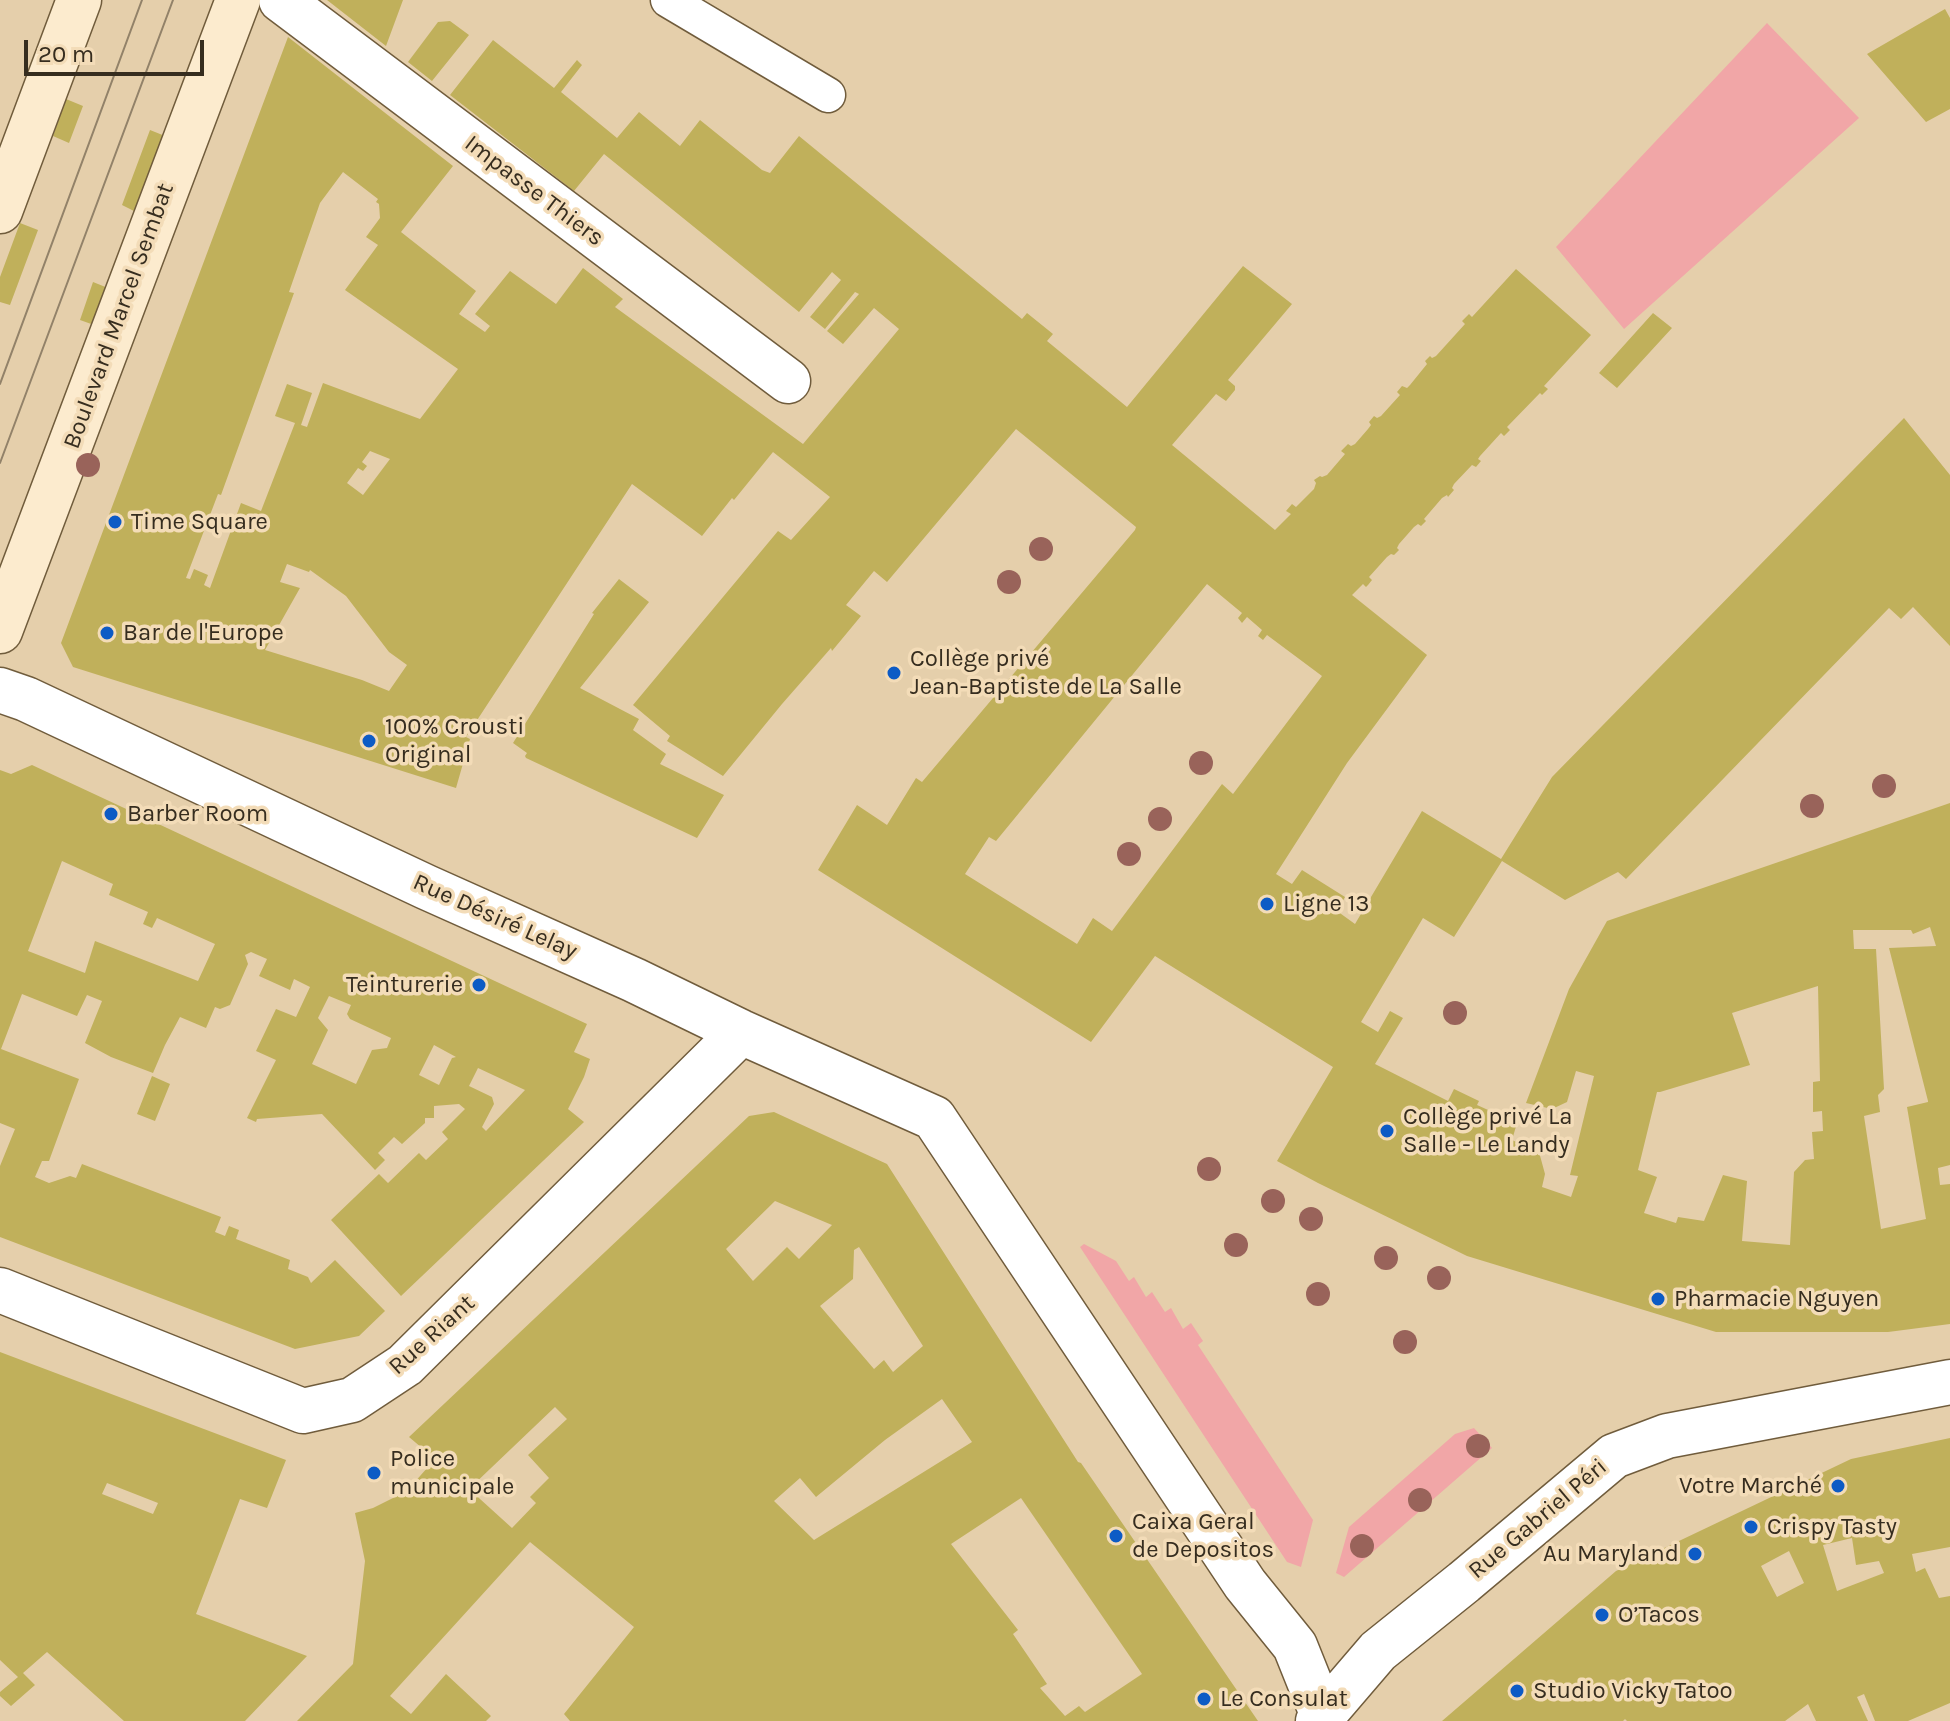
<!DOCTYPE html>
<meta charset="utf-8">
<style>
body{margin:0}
#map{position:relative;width:1950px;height:1721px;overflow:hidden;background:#e5cfab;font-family:Karla,sans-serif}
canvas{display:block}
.scale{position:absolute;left:24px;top:40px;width:180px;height:36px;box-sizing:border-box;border:4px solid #362d1f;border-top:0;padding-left:10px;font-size:24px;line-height:28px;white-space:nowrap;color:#362d1f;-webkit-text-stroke:6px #f3dcb8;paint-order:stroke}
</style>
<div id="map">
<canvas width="1950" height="1721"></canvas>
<div class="scale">20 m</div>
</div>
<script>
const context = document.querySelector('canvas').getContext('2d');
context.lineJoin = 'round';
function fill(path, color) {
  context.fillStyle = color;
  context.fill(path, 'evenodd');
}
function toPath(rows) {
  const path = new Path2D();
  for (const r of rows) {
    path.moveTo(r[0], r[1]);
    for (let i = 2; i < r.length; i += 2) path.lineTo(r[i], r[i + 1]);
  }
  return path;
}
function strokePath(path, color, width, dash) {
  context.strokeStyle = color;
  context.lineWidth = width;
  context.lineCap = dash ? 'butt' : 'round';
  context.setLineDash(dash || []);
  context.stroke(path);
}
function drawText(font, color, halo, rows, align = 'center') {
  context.font = font + ' Karla,sans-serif';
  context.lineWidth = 7;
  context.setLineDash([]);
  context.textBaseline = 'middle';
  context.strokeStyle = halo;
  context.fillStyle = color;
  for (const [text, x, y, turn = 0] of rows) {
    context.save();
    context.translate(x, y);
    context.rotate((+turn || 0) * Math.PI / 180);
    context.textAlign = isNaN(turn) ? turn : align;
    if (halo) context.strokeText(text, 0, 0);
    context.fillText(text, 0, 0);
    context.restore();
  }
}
const green = toPath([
 [1767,23,1859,118,1624,329,1556,247],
 [1084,1244,1116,1261,1129,1281,1134,1277,1146,1297,1152,1292,1165,1312,1171,1308,1183,1329,1191,1323,1203,1341,1198,1345,1313,1520,1301,1567,1287,1562,1080,1247],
 [1474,1428,1492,1448,1344,1577,1336,1573,1349,1527,1455,1434]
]);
const building = toPath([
 [327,0,403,0,386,46],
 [1945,9,1950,18,1950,109,1926,122,1867,54],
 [450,21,469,35,432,81,408,62,438,22],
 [288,37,453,166,401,232,476,291,459,314,485,332,490,326,475,314,510,271,556,304,583,268,623,299,615,307,803,444,899,329,874,308,843,344,827,331,859,294,855,292,825,329,810,317,841,280,832,272,799,312,604,154,574,191,450,95,493,40,554,88,577,60,582,65,561,92,617,138,639,112,680,146,700,120,762,170,770,173,799,136,1022,319,1027,313,1053,334,1047,341,1127,407,1243,266,1292,304,1228,380,1235,386,1235,390,1226,401,1216,394,1172,445,1275,530,1291,514,1286,511,1292,504,1296,507,1314,489,1316,483,1314,480,1320,476,1322,477,1327,475,1345,454,1341,451,1348,444,1351,446,1355,444,1368,429,1371,425,1369,422,1374,416,1377,418,1381,416,1400,395,1397,392,1402,386,1407,388,1410,385,1427,364,1425,361,1430,356,1432,358,1436,356,1465,324,1462,321,1469,314,1472,317,1516,269,1591,335,1544,386,1548,389,1542,395,1540,393,1507,427,1510,430,1504,436,1501,433,1480,456,1478,459,1481,461,1476,467,1472,465,1454,484,1452,488,1454,490,1448,497,1447,495,1442,498,1424,519,1426,521,1421,526,1418,524,1414,527,1399,544,1397,548,1399,550,1394,555,1391,554,1387,557,1369,577,1372,580,1368,585,1366,587,1363,584,1352,595,1427,655,1347,763,1276,874,1292,884,1302,870,1345,897,1337,911,1355,924,1422,811,1501,859,1552,777,1904,418,1950,475,1950,646,1913,607,1901,619,1889,608,1626,879,1618,872,1565,900,1502,861,1454,937,1423,918,1361,1022,1378,1032,1390,1011,1403,1018,1375,1064,1448,1101,1454,1089,1479,1101,1477,1105,1517,1123,1512,1140,1539,1152,1545,1174,1542,1187,1571,1197,1578,1176,1570,1175,1594,1076,1576,1071,1567,1102,1552,1109,1526,1103,1569,989,1607,921,1950,803,1950,1165,1938,1168,1940,1185,1950,1184,1950,1324,1888,1332,1716,1332,1467,1256,1318,1183,1277,1161,1333,1067,1155,956,1091,1042,818,870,857,805,887,825,916,778,922,782,1135,530,1136,527,1016,429,887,582,874,571,846,605,861,616,832,651,831,648,782,704,723,776,667,741,670,736,633,705,778,531,791,540,830,497,773,452,734,500,732,498,702,536,632,484,466,737,470,739,456,788,73,667,61,643],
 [343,172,378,199,376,202,379,204,380,218,366,237,378,245,345,290,458,369,420,419,323,383,307,427,301,425,312,393,287,384,275,416,295,423,261,511,241,503,210,588,204,585,208,575,194,569,190,579,186,578,218,494,221,495,294,293,289,292,320,203],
 [370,451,390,459,363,495,347,483,358,468,363,471,367,466,362,462],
 [287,564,309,572,310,570,346,596,389,652,407,665,389,691,362,680,265,650,300,588,280,582],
 [1207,584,1242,613,1238,618,1242,623,1247,617,1262,630,1258,636,1263,640,1267,635,1322,676,1233,794,1222,784,1112,931,1093,918,1077,944,965,874,989,837,996,841],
 [1930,927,1936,946,1889,948,1928,1101,1928,1102,1907,1107,1926,1219,1881,1229,1864,1116,1880,1112,1878,1095,1884,1089,1876,949,1854,949,1853,930,1911,930,1913,934],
 [1818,986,1820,1081,1813,1082,1813,1112,1822,1111,1823,1131,1812,1132,1814,1159,1805,1160,1794,1172,1790,1245,1742,1241,1747,1181,1723,1175,1704,1221,1678,1217,1676,1223,1644,1213,1657,1177,1638,1170,1657,1092,1660,1092,1750,1065,1732,1013],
 [66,99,83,106,69,143,53,136],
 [150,130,165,136,136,212,122,205],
 [20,223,38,230,10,305,0,302,0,277],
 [93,282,108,288,94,325,80,320],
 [1653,313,1672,328,1617,388,1599,373],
 [619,579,649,602,580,688,639,719,633,730,666,754,660,764,724,795,697,838,526,758,525,756,527,753,513,743,594,614,592,613],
 [32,765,587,1024,574,1052,590,1059,584,1077,568,1109,584,1122,401,1296,331,1220,379,1174,388,1183,419,1153,426,1160,448,1139,442,1132,465,1109,459,1104,434,1106,434,1118,425,1118,425,1123,402,1144,394,1137,378,1153,385,1160,375,1170,322,1114,257,1119,256,1122,247,1118,276,1060,256,1051,276,1009,296,1017,310,987,294,979,290,990,259,976,267,959,251,952,245,955,248,964,230,1005,220,1009,215,1007,206,1028,180,1017,165,1045,153,1073,111,1057,85,1043,102,1001,87,995,77,1016,22,994,1,1049,79,1079,49,1161,42,1161,35,1177,49,1183,70,1176,76,1178,82,1164,221,1217,215,1232,225,1236,229,1226,239,1230,236,1239,290,1260,288,1269,308,1277,311,1283,335,1260,385,1311,359,1336,295,1349,0,1237,0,1166,15,1129,0,1123,0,770,11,774],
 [62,861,113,884,109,895,148,912,143,924,152,928,157,918,215,944,198,981,95,941,85,973,28,951],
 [329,996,351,1005,347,1014,350,1019,391,1038,387,1048,372,1050,356,1084,312,1064,328,1030,318,1018],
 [434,1045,456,1057,452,1058,439,1085,419,1075],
 [478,1068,525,1090,486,1131,482,1127,494,1104,492,1097,469,1086],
 [152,1076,170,1084,155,1121,137,1114],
 [774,1112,887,1164,1078,1462,1081,1463,1258,1721,570,1721,564,1714,634,1627,530,1542,390,1696,411,1714,446,1674,491,1716,486,1721,297,1721,353,1664,365,1561,355,1513,373,1508,395,1497,413,1484,435,1459,409,1437,749,1116],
 [775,1201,832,1225,799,1259,787,1247,753,1281,726,1249],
 [859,1247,923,1346,893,1372,884,1360,874,1369,820,1306,853,1279,854,1250],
 [942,1399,972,1442,814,1540,774,1501,800,1478,816,1497,885,1440],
 [555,1407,567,1419,528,1455,549,1478,530,1497,536,1503,512,1528,469,1489],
 [1021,1498,1142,1674,1085,1712,1079,1706,1065,1716,1040,1688,1047,1684,1013,1634,1018,1630,951,1544],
 [0,1352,286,1460,267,1508,240,1499,196,1614,307,1656,245,1721,124,1721,47,1652,23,1673,35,1685,11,1706,0,1696,0,1692,18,1677,0,1660],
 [107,1483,158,1503,153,1514,102,1494],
 [1950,1438,1950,1547,1912,1554,1916,1572,1925,1568,1939,1598,1950,1596,1950,1703,1908,1721,1875,1721,1864,1694,1857,1697,1868,1721,1816,1721,1808,1704,1785,1721,1627,1721,1625,1719,1623,1721,1442,1721,1616,1571,1851,1459],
 [1852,1538,1856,1565,1879,1561,1884,1573,1837,1591,1823,1545],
 [1789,1551,1804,1583,1777,1597,1761,1566]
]);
const lane = toPath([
 [668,0,828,95]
]);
const street = toPath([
 [281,0,788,381],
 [0,690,26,699,426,887,634,980,741,1032,934,1118,1245,1584,1295,1646,1325,1721],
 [0,1290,303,1411,352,1400,405,1365,741,1032],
 [1318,1721,1378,1651,1464,1582,1614,1456,1667,1436,1950,1382]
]);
const secondary = toPath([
 [0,211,79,0],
 [0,631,238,0]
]);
const tram = toPath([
 [0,384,142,0],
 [0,463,173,0]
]);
const trees = [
 [88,465],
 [1041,549],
 [1009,582],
 [1201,763],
 [1884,786],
 [1812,806],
 [1160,819],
 [1129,854],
 [1455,1013],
 [1209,1169],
 [1273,1201],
 [1311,1219],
 [1236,1245],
 [1386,1258],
 [1439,1278],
 [1318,1294],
 [1405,1342],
 [1478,1446],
 [1420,1500],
 [1362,1546]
];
const markers = [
 [115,522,8,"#0d5bc5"],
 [107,633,8,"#0d5bc5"],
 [894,673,8,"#0d5bc5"],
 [369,741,8,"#0d5bc5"],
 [111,814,8,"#0d5bc5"],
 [1267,904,8,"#0d5bc5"],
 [479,985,8,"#0d5bc5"],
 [1387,1131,8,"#0d5bc5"],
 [1658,1299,8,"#0d5bc5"],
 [374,1473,8,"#0d5bc5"],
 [1838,1486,8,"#0d5bc5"],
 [1751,1527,8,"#0d5bc5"],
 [1116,1536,8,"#0d5bc5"],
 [1695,1554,8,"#0d5bc5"],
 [1602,1615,8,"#0d5bc5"],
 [1517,1691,8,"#0d5bc5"],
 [1204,1699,8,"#0d5bc5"]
];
const streetNames = [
 ["Impasse Thiers",534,191,37],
 ["Boulevard Marcel Sembat",119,316,-70],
 ["Rue Désiré Lelay",495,917,24],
 ["Rue Riant",432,1335,-42],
 ["Rue Gabriel Péri",1538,1519,-40]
];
const poiNames = [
 ["Time Square",131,522],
 ["Bar de l'Europe",123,633],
 ["Collège privé",910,659],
 ["Jean-Baptiste de La Salle",910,687],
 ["100% Crousti",385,727],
 ["Original",385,755],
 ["Barber Room",127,814],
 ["Ligne 13",1283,904],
 ["Teinturerie",463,985,"right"],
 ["Collège privé La",1403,1117],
 ["Salle - Le Landy",1403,1145],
 ["Pharmacie Nguyen",1674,1299],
 ["Police",390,1459],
 ["municipale",390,1487],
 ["Votre Marché",1822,1486,"right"],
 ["Caixa Geral",1132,1522],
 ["de Depositos",1132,1550],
 ["Crispy Tasty",1767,1527],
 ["Au Maryland",1679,1554,"right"],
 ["O’Tacos",1618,1615],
 ["Studio Vicky Tatoo",1533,1691],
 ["Le Consulat",1220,1699]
];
fill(green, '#f1a6a7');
fill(building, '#c0b05b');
strokePath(lane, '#705c3c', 37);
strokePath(street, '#705c3c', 47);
strokePath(secondary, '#705c3c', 47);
strokePath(lane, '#fff', 34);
strokePath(street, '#fff', 44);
strokePath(secondary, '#fcebce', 44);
strokePath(tram, '#928269', 2);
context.fillStyle = '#99635a';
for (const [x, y] of trees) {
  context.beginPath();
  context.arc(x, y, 12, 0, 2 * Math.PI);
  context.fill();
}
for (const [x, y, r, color] of markers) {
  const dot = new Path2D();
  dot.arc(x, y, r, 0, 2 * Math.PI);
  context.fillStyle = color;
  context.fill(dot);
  strokePath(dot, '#f3dcb8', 3);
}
drawText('24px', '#362d1f', '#f3dcb8', streetNames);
drawText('24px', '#362d1f', '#f3dcb8', poiNames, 'left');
</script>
